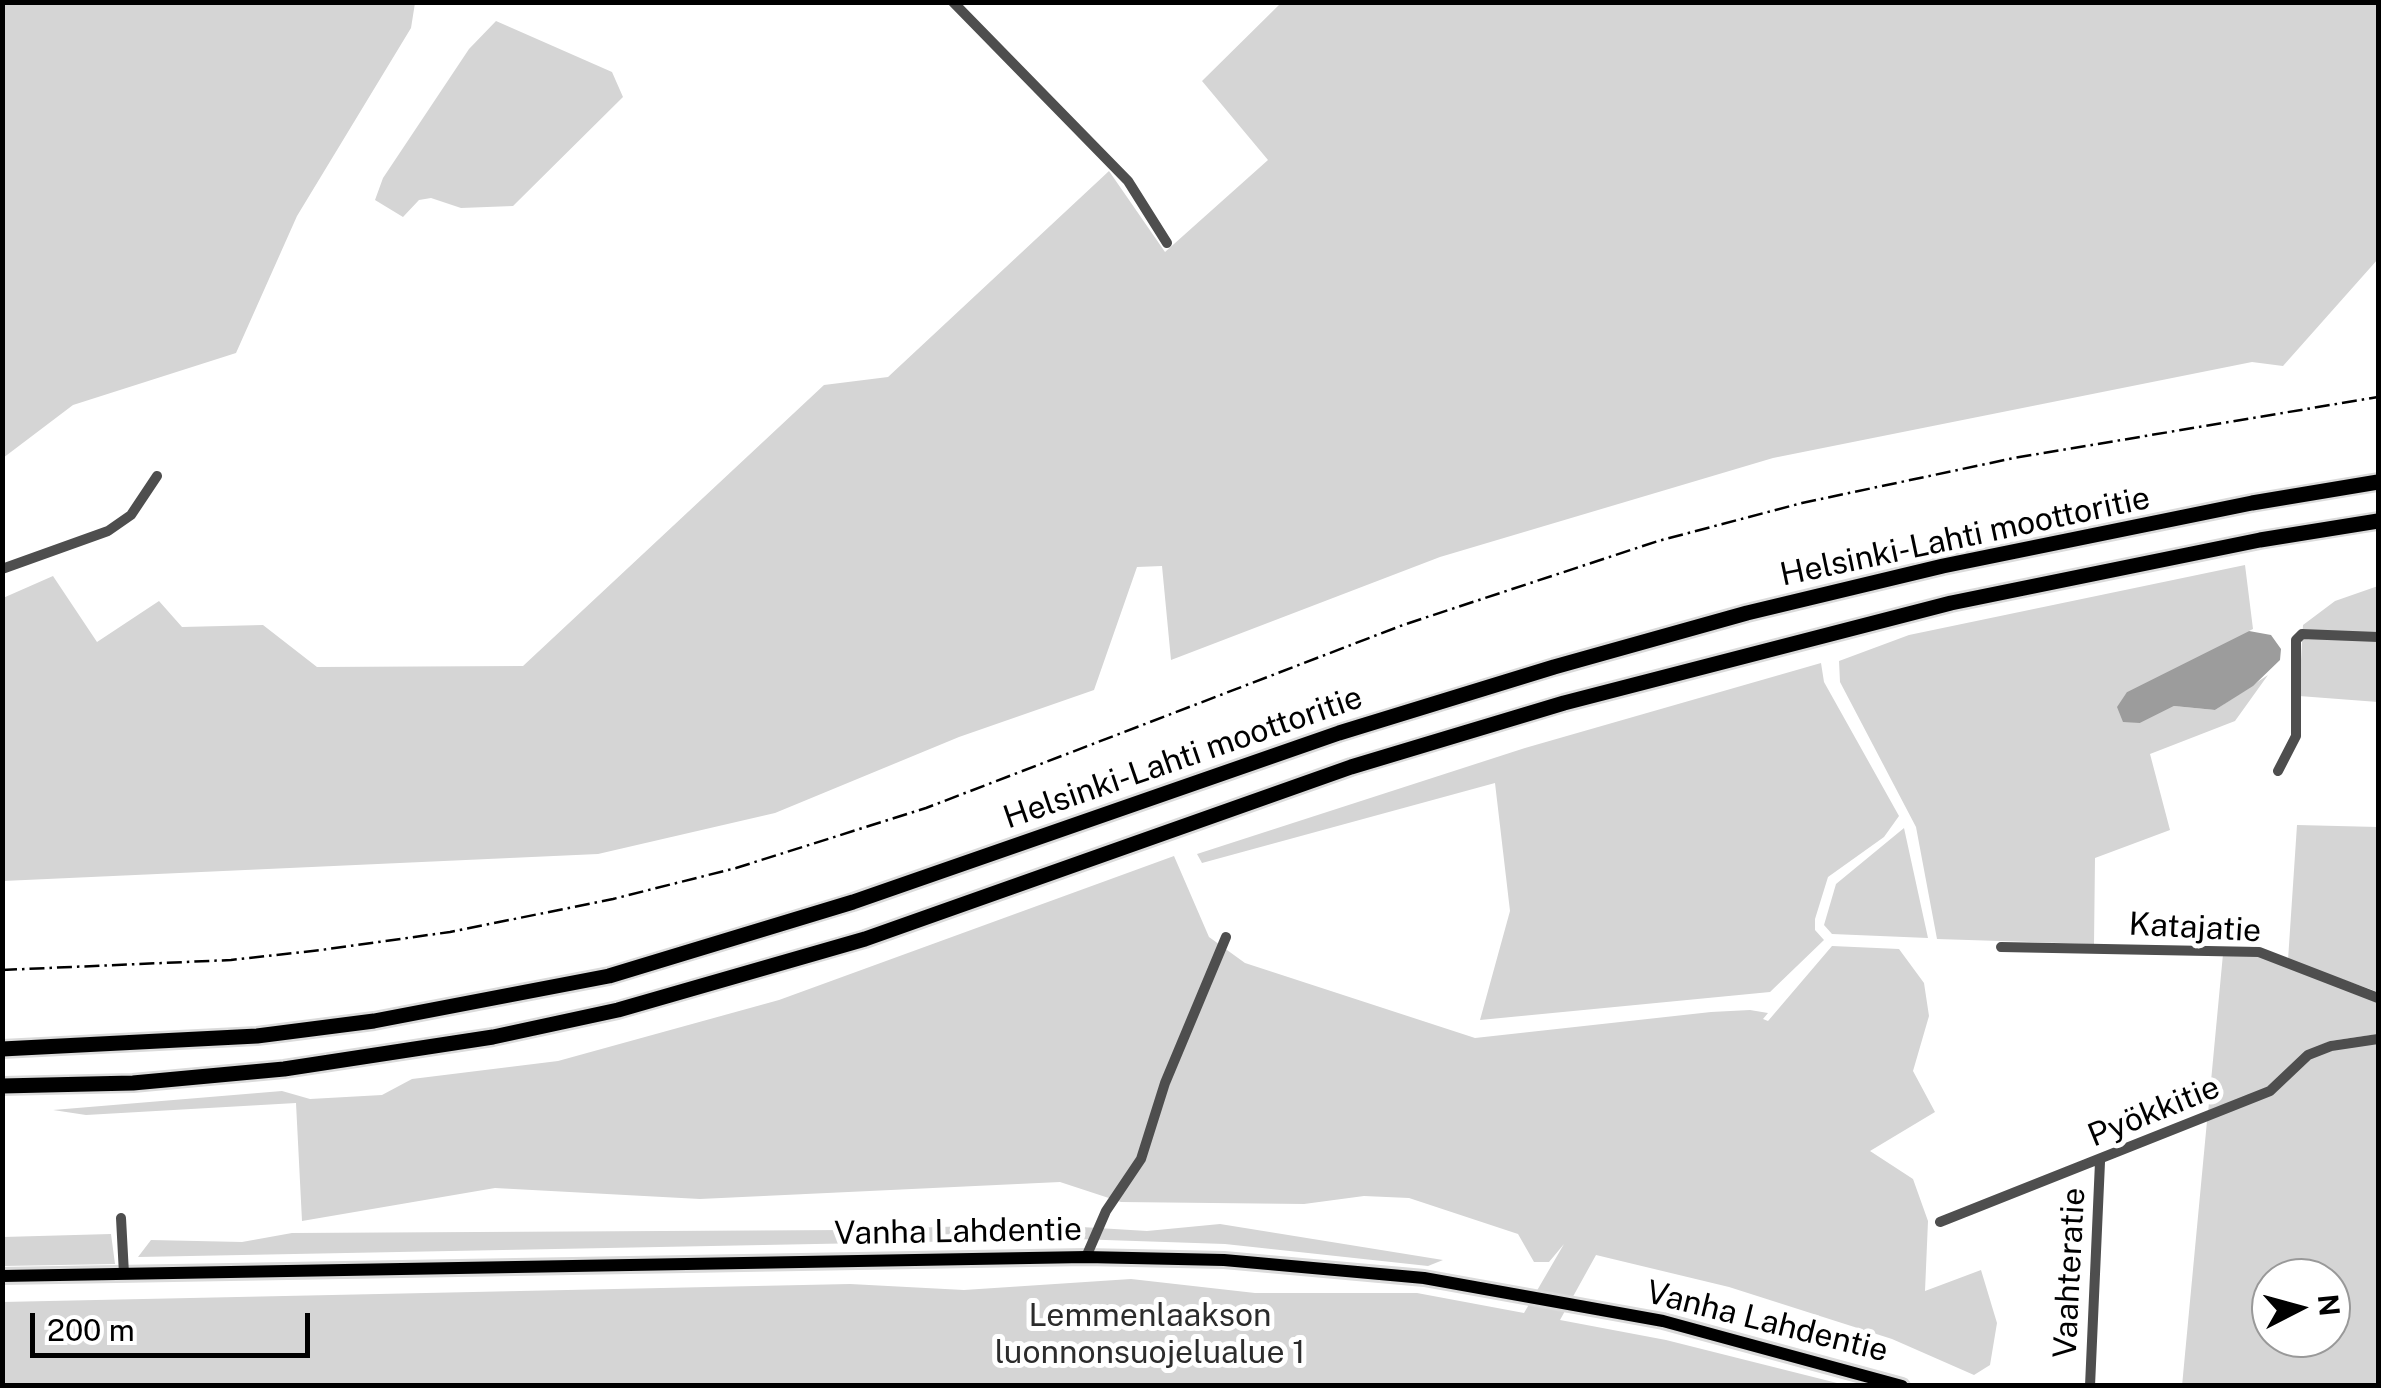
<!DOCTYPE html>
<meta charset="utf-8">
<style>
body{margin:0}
#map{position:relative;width:2381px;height:1388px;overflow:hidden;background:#fff;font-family:"Public Sans",sans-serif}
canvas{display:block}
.frame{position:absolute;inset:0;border:5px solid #000;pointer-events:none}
.north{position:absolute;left:2251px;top:1258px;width:100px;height:100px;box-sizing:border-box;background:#fff;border:2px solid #999;border-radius:50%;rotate:84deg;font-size:28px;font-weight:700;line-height:40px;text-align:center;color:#000}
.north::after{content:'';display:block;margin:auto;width:35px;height:45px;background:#000;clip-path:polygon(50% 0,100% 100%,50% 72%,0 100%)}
.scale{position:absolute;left:30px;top:1313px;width:280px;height:45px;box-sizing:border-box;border:5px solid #000;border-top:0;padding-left:12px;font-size:30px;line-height:35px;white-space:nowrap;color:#000;-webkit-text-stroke:8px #fff;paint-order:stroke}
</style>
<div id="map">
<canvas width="2381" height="1388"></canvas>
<div class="frame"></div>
<div class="north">N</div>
<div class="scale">200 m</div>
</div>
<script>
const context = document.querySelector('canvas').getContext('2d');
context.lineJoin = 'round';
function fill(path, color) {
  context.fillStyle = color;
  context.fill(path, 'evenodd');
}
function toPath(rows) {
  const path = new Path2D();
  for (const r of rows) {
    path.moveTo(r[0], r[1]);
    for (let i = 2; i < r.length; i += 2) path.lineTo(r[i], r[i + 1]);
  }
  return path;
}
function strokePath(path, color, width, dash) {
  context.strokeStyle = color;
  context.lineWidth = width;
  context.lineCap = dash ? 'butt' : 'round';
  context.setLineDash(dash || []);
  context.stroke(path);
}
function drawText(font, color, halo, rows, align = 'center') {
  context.font = font + ' "Public Sans",sans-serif';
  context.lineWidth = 10;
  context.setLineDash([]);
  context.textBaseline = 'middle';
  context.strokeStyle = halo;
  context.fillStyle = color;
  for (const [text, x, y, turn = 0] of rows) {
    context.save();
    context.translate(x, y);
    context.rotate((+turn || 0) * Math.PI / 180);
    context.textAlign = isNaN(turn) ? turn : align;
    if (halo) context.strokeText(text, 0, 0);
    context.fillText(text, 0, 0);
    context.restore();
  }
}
const green = toPath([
 [3,2,415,3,411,28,297,216,236,353,73,405,3,458],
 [1281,3,2378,3,2378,259,2283,366,2252,362,1773,458,1440,557,1171,660,1162,566,1137,567,1094,690,959,737,775,813,598,854,3,881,3,598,53,576,97,642,159,601,182,627,263,625,317,667,523,666,824,385,888,377,1109,171,1165,252,1268,160,1202,81],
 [496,21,612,72,623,97,513,206,461,208,431,198,419,200,403,217,375,200,383,178,469,49],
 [2245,565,2253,629,2127,692,2140,723,2174,706,2215,710,2268,675,2235,721,2150,754,2170,830,2095,858,2094,944,1937,939,1916,827,1840,682,1839,661,1909,635],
 [2378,586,2378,702,2299,696,2303,625,2335,601],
 [1821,663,1824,682,1899,816,1884,837,1828,877,1815,919,1815,930,1824,940,1770,992,1480,1020,1510,911,1495,783,1202,863,1197,854,1525,748],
 [2297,825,2378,827,2378,992,2288,960],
 [1904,828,1928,938,1832,934,1824,925,1836,884],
 [1174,856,1209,937,1245,963,1475,1038,1711,1012,1750,1010,1768,1013,1763,1019,1768,1021,1832,946,1899,949,1924,983,1929,1016,1913,1071,1935,1112,1870,1151,1913,1179,1928,1221,1925,1291,1981,1270,1997,1323,1990,1365,1974,1375,1892,1339,1729,1287,1596,1255,1560,1320,1666,1340,1845,1385,3,1386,2,1302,850,1284,964,1290,1131,1279,1255,1293,1417,1293,1524,1313,1564,1244,1549,1262,1534,1262,1518,1234,1409,1198,1364,1196,1304,1204,1121,1202,1060,1182,700,1199,495,1188,302,1221,296,1103,86,1115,53,1110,282,1091,310,1099,382,1095,412,1079,558,1061,779,1000],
 [2223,954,2259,955,2378,1002,2378,1034,2330,1041,2305,1052,2268,1088,2208,1113],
 [2378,1043,2378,1385,2182,1386,2207,1121,2275,1093,2310,1059,2333,1049],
 [2271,1278,2331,1278,2331,1338,2271,1338],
 [1032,1224,1147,1231,1220,1224,1443,1260,1428,1266,1225,1244,1076,1239,138,1257,151,1240,242,1242,292,1233,848,1230],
 [111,1234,115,1264,3,1266,3,1237]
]);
const water = toPath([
 [2249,631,2271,635,2281,649,2280,660,2253,686,2215,710,2174,706,2140,723,2123,722,2117,707,2127,692]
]);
const minor = toPath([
 [953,2,1128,181,1167,243],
 [2,569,108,531,131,515,157,476],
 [2278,771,2296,736,2296,640,2302,634,2378,637],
 [2001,947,2259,952,2378,998],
 [121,1218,124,1274],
 [1940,1222,2270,1091,2308,1055,2331,1046,2378,1039],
 [1086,1257,1106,1211,1141,1159,1165,1083,1226,937],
 [2090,1386,2100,1162]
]);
const major = toPath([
 [2,1276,1086,1257,1224,1260,1424,1278,1663,1321,1902,1386]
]);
const highway = toPath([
 [2,1049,257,1036,374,1021,609,976,853,902,1339,733,1554,667,1747,613,1943,566,2252,503,2378,482],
 [2,1086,133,1083,284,1069,493,1037,618,1010,865,939,1351,767,1564,703,1951,603,2260,540,2378,521]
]);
const rail = toPath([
 [2,970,231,960,321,950,450,932,613,899,736,868,926,808,1403,625,1658,541,1802,503,2014,458,2378,397]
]);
const streetNames = [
 ["Helsinki-Lahti moottoritie",1965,537,-12],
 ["Helsinki-Lahti moottoritie",1183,758,-19],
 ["Katajatie",2195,928,3],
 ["Pyökkitie",2154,1112,-22],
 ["Vanha Lahdentie",958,1232,-1],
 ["Vaahteratie",2070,1273,-87],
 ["Vanha Lahdentie",1767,1322,14]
];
const parkNames = [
 ["Lemmenlaakson",1150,1316],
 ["luonnonsuojelualue 1",1150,1353]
];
fill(green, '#d5d5d5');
fill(water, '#9c9c9c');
strokePath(major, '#dbdbdb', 18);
strokePath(highway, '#dbdbdb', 20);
strokePath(minor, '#4e4e4e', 10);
strokePath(major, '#000', 12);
strokePath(highway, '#000', 15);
strokePath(rail, '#000', 2.5, [15, 5, 2.5, 5]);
drawText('32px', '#000', '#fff', streetNames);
drawText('32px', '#2c2c2c', '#fff', parkNames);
</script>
